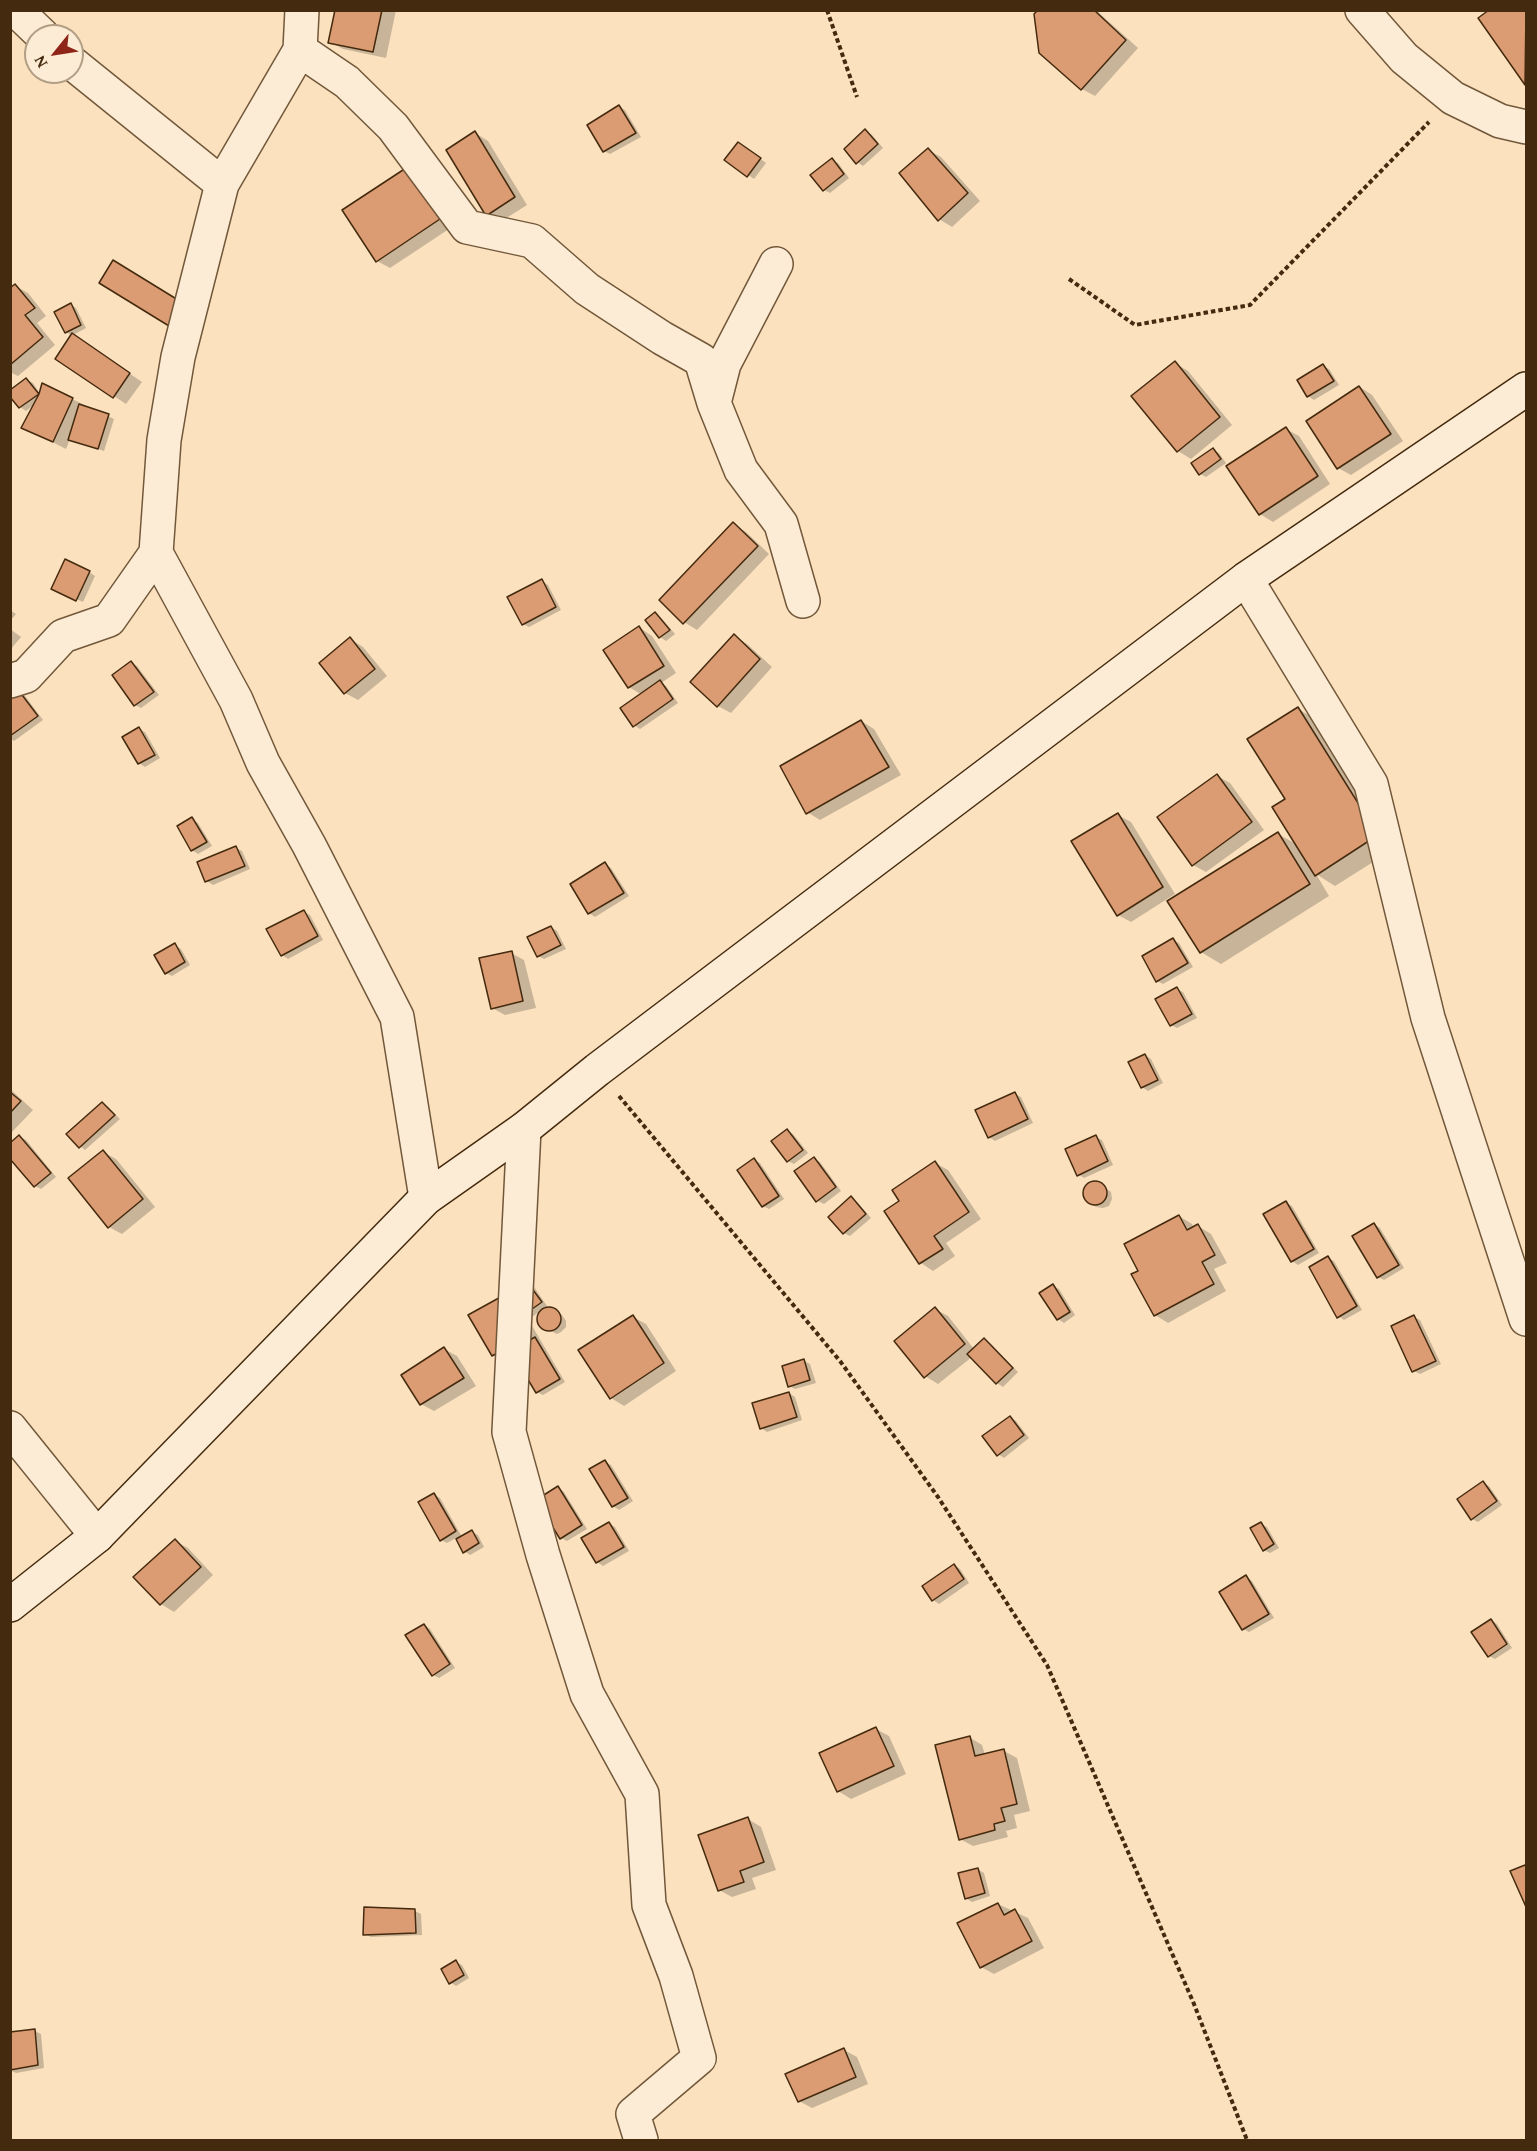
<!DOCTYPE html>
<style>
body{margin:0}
#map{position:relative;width:1537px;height:2151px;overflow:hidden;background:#fbe1be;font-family:"Gentium Book Plus",serif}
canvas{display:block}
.frame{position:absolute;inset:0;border:12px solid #442a0e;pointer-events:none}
.north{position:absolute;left:24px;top:24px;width:60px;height:60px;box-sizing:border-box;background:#fcecd5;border:2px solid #b29e85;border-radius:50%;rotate:240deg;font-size:16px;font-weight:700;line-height:24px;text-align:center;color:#442a0e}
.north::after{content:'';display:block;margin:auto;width:21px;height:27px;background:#8f2418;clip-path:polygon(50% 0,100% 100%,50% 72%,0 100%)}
</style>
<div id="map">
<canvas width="1537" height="2151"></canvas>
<div class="frame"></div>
<div class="north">N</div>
</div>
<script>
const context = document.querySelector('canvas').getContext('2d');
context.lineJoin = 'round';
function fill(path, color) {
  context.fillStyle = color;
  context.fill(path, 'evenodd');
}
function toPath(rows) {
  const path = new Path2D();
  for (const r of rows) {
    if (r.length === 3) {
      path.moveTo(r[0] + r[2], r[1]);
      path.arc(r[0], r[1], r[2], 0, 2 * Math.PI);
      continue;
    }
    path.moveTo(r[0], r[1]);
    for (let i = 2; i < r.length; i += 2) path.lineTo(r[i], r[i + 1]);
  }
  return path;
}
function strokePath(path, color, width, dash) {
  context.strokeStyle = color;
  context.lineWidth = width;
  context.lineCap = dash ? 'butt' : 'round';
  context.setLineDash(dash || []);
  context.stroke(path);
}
const shadow = toPath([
 [337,10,396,10,386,58,343,49,330,42],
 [1041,10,1097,11,1138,48,1095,96,1082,89,1040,52],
 [1491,10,1526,10,1526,84,1480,18],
 [619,107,625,110,641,137,610,154,604,151],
 [866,131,872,135,883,148,863,166,857,162],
 [475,133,488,141,527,205,500,222,487,215],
 [744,147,766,163,754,179,727,160],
 [928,150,941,157,980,201,952,227,939,219],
 [832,160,838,163,849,178,830,193,824,190],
 [407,170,452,227,390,268,377,261],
 [15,286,28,293,46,316,37,323,55,345,18,376,10,372,10,290],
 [70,304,76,308,86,328,73,335,142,382,126,404,57,358,73,336,66,332],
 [1175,363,1188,371,1232,425,1191,459,1178,451],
 [1323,366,1329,369,1339,385,1314,400,1308,396],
 [27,380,33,383,40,394,72,399,114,419,104,451,70,439,66,449,23,427,35,404,26,411,20,407,10,394],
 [1360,387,1372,395,1403,441,1351,475,1338,468],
 [1286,429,1299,436,1330,484,1273,522,1260,514],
 [1213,450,1219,453,1226,463,1206,477,1200,474],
 [733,524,746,532,769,554,697,630,684,622],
 [89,572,95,576,83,602,57,590],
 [542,581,548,585,561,610,529,627,523,624],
 [10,610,16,614,10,621],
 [655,614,661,618,675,634,666,641,660,637],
 [640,628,652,636,676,673,661,683,666,686,678,703,640,729,634,725,642,695,629,687],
 [10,629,21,637,11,649,10,649],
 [734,636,747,644,772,667,731,713,718,706],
 [350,639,363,647,387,676,358,700,345,693],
 [131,663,137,666,159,695,141,708,135,705],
 [10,692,22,692,43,720,14,741,10,738],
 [1298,709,1317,720,1397,847,1335,886,1316,874,1329,896,1221,964,1201,952,1170,902,1278,834,1298,845,1287,799],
 [861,721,874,729,901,775,820,820,807,812],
 [139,729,145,732,160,758,145,767,139,763],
 [1217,776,1230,783,1264,830,1206,872,1193,865],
 [1118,815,1131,822,1175,894,1131,922,1118,915],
 [192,819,198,823,212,846,198,854,192,850],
 [236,848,242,851,250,869,213,885,207,881],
 [605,864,611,868,629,896,595,917,589,913],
 [304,912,310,915,323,940,288,959,282,955],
 [551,927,557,931,566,949,544,959,538,956],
 [1173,940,1179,943,1193,967,1163,984,1157,981],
 [175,945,181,949,190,965,172,976,166,973],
 [511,953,524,960,536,1008,505,1015,492,1008],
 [1177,989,1183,992,1197,1018,1177,1028,1171,1025],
 [1145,1055,1151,1059,1163,1083,1148,1091,1142,1087],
 [10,1089,33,1110,12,1132,10,1132],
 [1015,1094,1021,1097,1033,1123,995,1141,989,1137],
 [102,1103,108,1107,120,1119,85,1150,80,1146],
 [787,1131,793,1134,808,1153,794,1164,788,1161],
 [20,1137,26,1140,56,1177,41,1189,35,1186],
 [1096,1137,1102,1140,1113,1165,1084,1178,1078,1174],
 [103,1152,116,1159,155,1207,122,1234,109,1227,70,1178],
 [814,1159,820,1162,841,1191,824,1204,818,1201],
 [754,1160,760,1163,784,1199,769,1209,763,1206],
 [935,1163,948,1170,981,1219,946,1243,955,1256,933,1271,921,1263,886,1212,901,1201],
 [1091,1183,1098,1183,1111,1192,1112,1199,1109,1206,1103,1208,1096,1207,1085,1199,1084,1192,1086,1187],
 [851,1198,857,1202,871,1218,850,1236,844,1233],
 [1286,1203,1292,1206,1319,1253,1298,1265,1292,1261,1265,1215],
 [1179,1216,1192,1224,1194,1228,1198,1226,1211,1234,1227,1263,1214,1269,1226,1291,1168,1323,1155,1315],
 [1374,1224,1380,1228,1404,1268,1384,1280,1378,1277],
 [1328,1258,1334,1261,1362,1310,1344,1320,1338,1316],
 [532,1284,547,1306,532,1317,524,1312,565,1382,543,1395,537,1392,516,1357,506,1362,493,1355],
 [1053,1286,1059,1289,1075,1315,1064,1323,1058,1319],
 [549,1309,562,1315,566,1321,566,1327,561,1332,557,1334,540,1326,538,1318,542,1311],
 [935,1309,948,1316,974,1349,984,1340,990,1343,1018,1372,1003,1387,997,1383,972,1357,938,1384,925,1376],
 [633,1317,646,1324,676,1371,624,1406,611,1398],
 [1414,1317,1420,1320,1441,1364,1420,1374,1414,1371],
 [444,1349,457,1356,476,1386,434,1411,421,1404],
 [804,1361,810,1364,816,1383,795,1389,789,1386],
 [789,1393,795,1397,802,1420,767,1432,761,1428],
 [1010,1417,1016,1421,1029,1438,1004,1458,998,1454],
 [605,1462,611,1465,633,1501,619,1510,613,1506],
 [1483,1483,1489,1486,1502,1505,1478,1522,1472,1519],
 [558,1488,564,1492,587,1529,567,1541,561,1538],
 [434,1495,440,1498,462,1537,472,1532,478,1535,484,1547,470,1555,464,1551,456,1538,447,1543,441,1540],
 [609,1524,615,1527,629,1551,603,1566,597,1562],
 [1261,1524,1267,1527,1279,1548,1270,1553,1264,1550],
 [175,1541,188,1548,213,1575,174,1612,161,1604],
 [954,1565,960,1569,969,1583,939,1604,933,1600],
 [1246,1577,1252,1581,1274,1618,1249,1632,1243,1629],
 [1491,1620,1497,1624,1512,1648,1495,1659,1489,1656],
 [424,1625,430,1629,455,1668,439,1678,433,1675],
 [876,1729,889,1736,906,1774,851,1799,838,1791],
 [969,1737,982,1745,985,1755,1004,1751,1017,1758,1030,1811,1014,1815,1017,1828,1006,1831,1008,1837,973,1846,960,1839],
 [748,1819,761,1827,776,1870,752,1878,756,1889,732,1897,719,1890],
 [977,1869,984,1873,990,1896,972,1902,966,1898],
 [998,1904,1028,1918,1044,1948,994,1974,981,1967],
 [415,1911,421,1914,422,1935,371,1937,365,1934],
 [456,1962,462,1965,469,1978,456,1986,450,1982],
 [35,2031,41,2034,44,2068,16,2073,10,2070],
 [844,2050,857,2057,868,2084,812,2108,799,2101]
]);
const building = toPath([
 [335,10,382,10,373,52,328,43,335,10],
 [1038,10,1094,10,1126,40,1081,90,1039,53,1034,14,1038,10],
 [1489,10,1526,10,1525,85,1478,18,1489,10],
 [619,105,636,133,603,152,587,125,619,105],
 [865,129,878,144,856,164,844,149,865,129],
 [475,131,515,197,486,216,446,150,475,131],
 [738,142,761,158,747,177,724,160,738,142],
 [928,148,968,193,938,221,899,173,928,148],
 [832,158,844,174,823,191,810,175,832,158],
 [406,168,440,219,376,262,342,210,406,168],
 [113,260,183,303,169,326,99,283,113,260],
 [15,284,35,308,25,315,43,337,10,365,10,288,15,284],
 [71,303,81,325,65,333,54,312,71,303],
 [72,333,130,373,113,398,55,359,72,333],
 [1175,361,1220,417,1177,452,1131,396,1175,361],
 [1323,364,1334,381,1307,397,1297,380,1323,364],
 [26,378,39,394,19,408,10,397,10,390,26,378],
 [42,383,73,398,53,442,21,428,39,394,42,383],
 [1359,386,1391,434,1337,469,1306,421,1359,386],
 [79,404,109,414,98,449,68,440,79,404],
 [1286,427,1318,476,1259,515,1226,466,1286,427],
 [1213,448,1221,459,1199,475,1191,463,1213,448],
 [733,522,758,546,683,624,659,600,733,522],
 [65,559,90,571,76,601,51,589,65,559],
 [542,579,556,607,522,625,507,597,542,579],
 [655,612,670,630,659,638,645,620,655,612],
 [639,626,664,666,628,688,603,650,639,626],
 [734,634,760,659,717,707,690,682,734,634],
 [350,637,375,669,344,694,319,663,350,637],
 [131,661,154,692,134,706,112,675,131,661],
 [660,680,673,699,633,727,620,708,660,680],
 [16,687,38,716,10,736,10,690,16,687],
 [1298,707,1378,835,1315,876,1272,807,1285,799,1247,739,1298,707],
 [861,720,889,767,806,814,780,766,861,720],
 [139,727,155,755,138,764,122,737,139,727],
 [1217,774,1252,822,1192,866,1157,817,1217,774],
 [1118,813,1163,887,1117,916,1071,841,1118,813],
 [192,817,207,842,191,851,177,826,192,817],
 [1278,832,1310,884,1200,953,1167,901,1278,832],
 [236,846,245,866,205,882,197,862,236,846],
 [605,862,624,893,588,914,570,884,605,862],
 [304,910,318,936,281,956,266,929,304,910],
 [551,926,561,945,537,957,527,937,551,926],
 [1173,938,1188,963,1156,982,1142,956,1173,938],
 [175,943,185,962,165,974,154,955,175,943],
 [512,951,523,1001,491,1009,479,958,512,951],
 [1177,987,1192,1014,1170,1026,1155,999,1177,987],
 [1145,1054,1158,1080,1141,1088,1128,1062,1145,1054],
 [10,1092,21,1101,10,1113,10,1092],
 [1015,1092,1028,1119,988,1138,975,1110,1015,1092],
 [102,1102,115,1115,79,1148,66,1134,102,1102],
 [787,1129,803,1150,787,1162,771,1141,787,1129],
 [19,1135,51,1173,34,1187,10,1159,10,1143,19,1135],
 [1096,1135,1108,1161,1077,1176,1065,1149,1096,1135],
 [103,1150,143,1199,108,1228,68,1178,103,1150],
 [814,1157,836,1187,816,1202,794,1171,814,1157],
 [754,1158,779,1196,762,1207,737,1170,754,1158],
 [935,1161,969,1212,934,1236,943,1249,919,1264,884,1211,899,1201,892,1190,935,1161],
 [1095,1193,12],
 [851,1196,866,1214,843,1234,828,1217,851,1196],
 [1286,1201,1314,1249,1291,1262,1263,1214,1286,1201],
 [1179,1215,1187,1230,1198,1224,1215,1255,1202,1262,1214,1284,1154,1316,1131,1274,1138,1271,1124,1244,1179,1215],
 [1374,1223,1399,1265,1377,1278,1352,1236,1374,1223],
 [1328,1256,1357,1306,1337,1318,1309,1267,1328,1256],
 [525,1279,542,1302,525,1314,525,1279],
 [1053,1284,1070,1312,1057,1320,1039,1293,1053,1284],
 [506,1294,529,1335,492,1356,468,1315,506,1294],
 [935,1307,965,1344,924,1378,894,1341,935,1307],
 [549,1319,12],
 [633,1315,664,1363,610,1399,578,1350,633,1315],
 [1414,1315,1436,1361,1412,1372,1391,1326,1414,1315],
 [535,1337,560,1379,536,1393,511,1351,535,1337],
 [984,1338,1013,1368,996,1384,967,1354,984,1338],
 [444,1347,464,1378,420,1405,401,1375,444,1347],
 [804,1359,810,1380,788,1387,782,1366,804,1359],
 [789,1392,797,1417,760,1429,752,1403,789,1392],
 [1010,1416,1024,1435,997,1456,982,1436,1010,1416],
 [605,1460,628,1498,612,1507,589,1469,605,1460],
 [1483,1481,1497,1501,1471,1520,1457,1499,1483,1481],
 [558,1486,582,1525,560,1539,536,1500,558,1486],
 [434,1493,456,1531,440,1541,418,1502,434,1493],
 [609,1522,624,1547,596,1563,581,1538,609,1522],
 [1261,1522,1274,1544,1263,1551,1250,1528,1261,1522],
 [472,1530,479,1543,463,1553,456,1539,472,1530],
 [175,1539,201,1567,160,1605,133,1577,175,1539],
 [954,1564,964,1579,932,1601,922,1586,954,1564],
 [1246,1575,1269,1614,1242,1630,1219,1592,1246,1575],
 [1491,1619,1507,1644,1488,1657,1471,1632,1491,1619],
 [424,1624,450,1664,432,1676,405,1635,424,1624],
 [876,1727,894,1766,837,1792,819,1753,876,1727],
 [970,1736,975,1756,1004,1749,1017,1804,1001,1808,1005,1821,994,1824,995,1830,959,1840,935,1745,970,1736],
 [748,1817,764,1862,740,1871,744,1882,718,1891,698,1835,748,1817],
 [1525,1865,1526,1867,1526,1907,1510,1871,1525,1865],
 [978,1868,985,1893,965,1899,958,1873,978,1868],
 [998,1903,1004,1915,1015,1909,1032,1941,980,1968,957,1923,998,1903],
 [364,1907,415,1909,416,1933,363,1935,364,1907],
 [456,1960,464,1975,449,1984,441,1969,456,1960],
 [35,2029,38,2065,10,2070,10,2032,35,2029],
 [844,2048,856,2077,798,2102,785,2074,844,2048]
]);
const path = toPath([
 [827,10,857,97],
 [1069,279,1135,325,1250,305,1429,122],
 [619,1096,840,1361,938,1497,1047,1665,1194,2004,1247,2140]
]);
const minor = toPath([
 [16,10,43,36],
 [1362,10,1404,58,1453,98,1500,121,1526,127],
 [300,50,347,82,393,127,467,227,532,241,587,289,662,338,701,360,714,403],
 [72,63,222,184,300,50,302,10],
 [222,184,178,357,164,440,156,553,236,700,263,763,309,845,397,1017,426,1198],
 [776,264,724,364,714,403,741,470,781,524,803,601],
 [1246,579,1371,784,1428,1018,1526,1319],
 [10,681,26,676,63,636,109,620,156,553],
 [524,1129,509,1432,543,1555,587,1694,642,1794,649,1905,676,1976,699,2058,633,2114,641,2140],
 [10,1428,97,1536]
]);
const secondary = toPath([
 [10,1605,97,1536,426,1198,524,1129,597,1070,729,970,1246,579,1526,389]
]);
fill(shadow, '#0003');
fill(building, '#db9b73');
strokePath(building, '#442a0e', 1.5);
strokePath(minor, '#72583a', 36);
strokePath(secondary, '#442a0e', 36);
strokePath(path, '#442a0e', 4, [4.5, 3]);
strokePath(minor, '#fcecd5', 33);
strokePath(secondary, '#fcecd5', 33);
</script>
